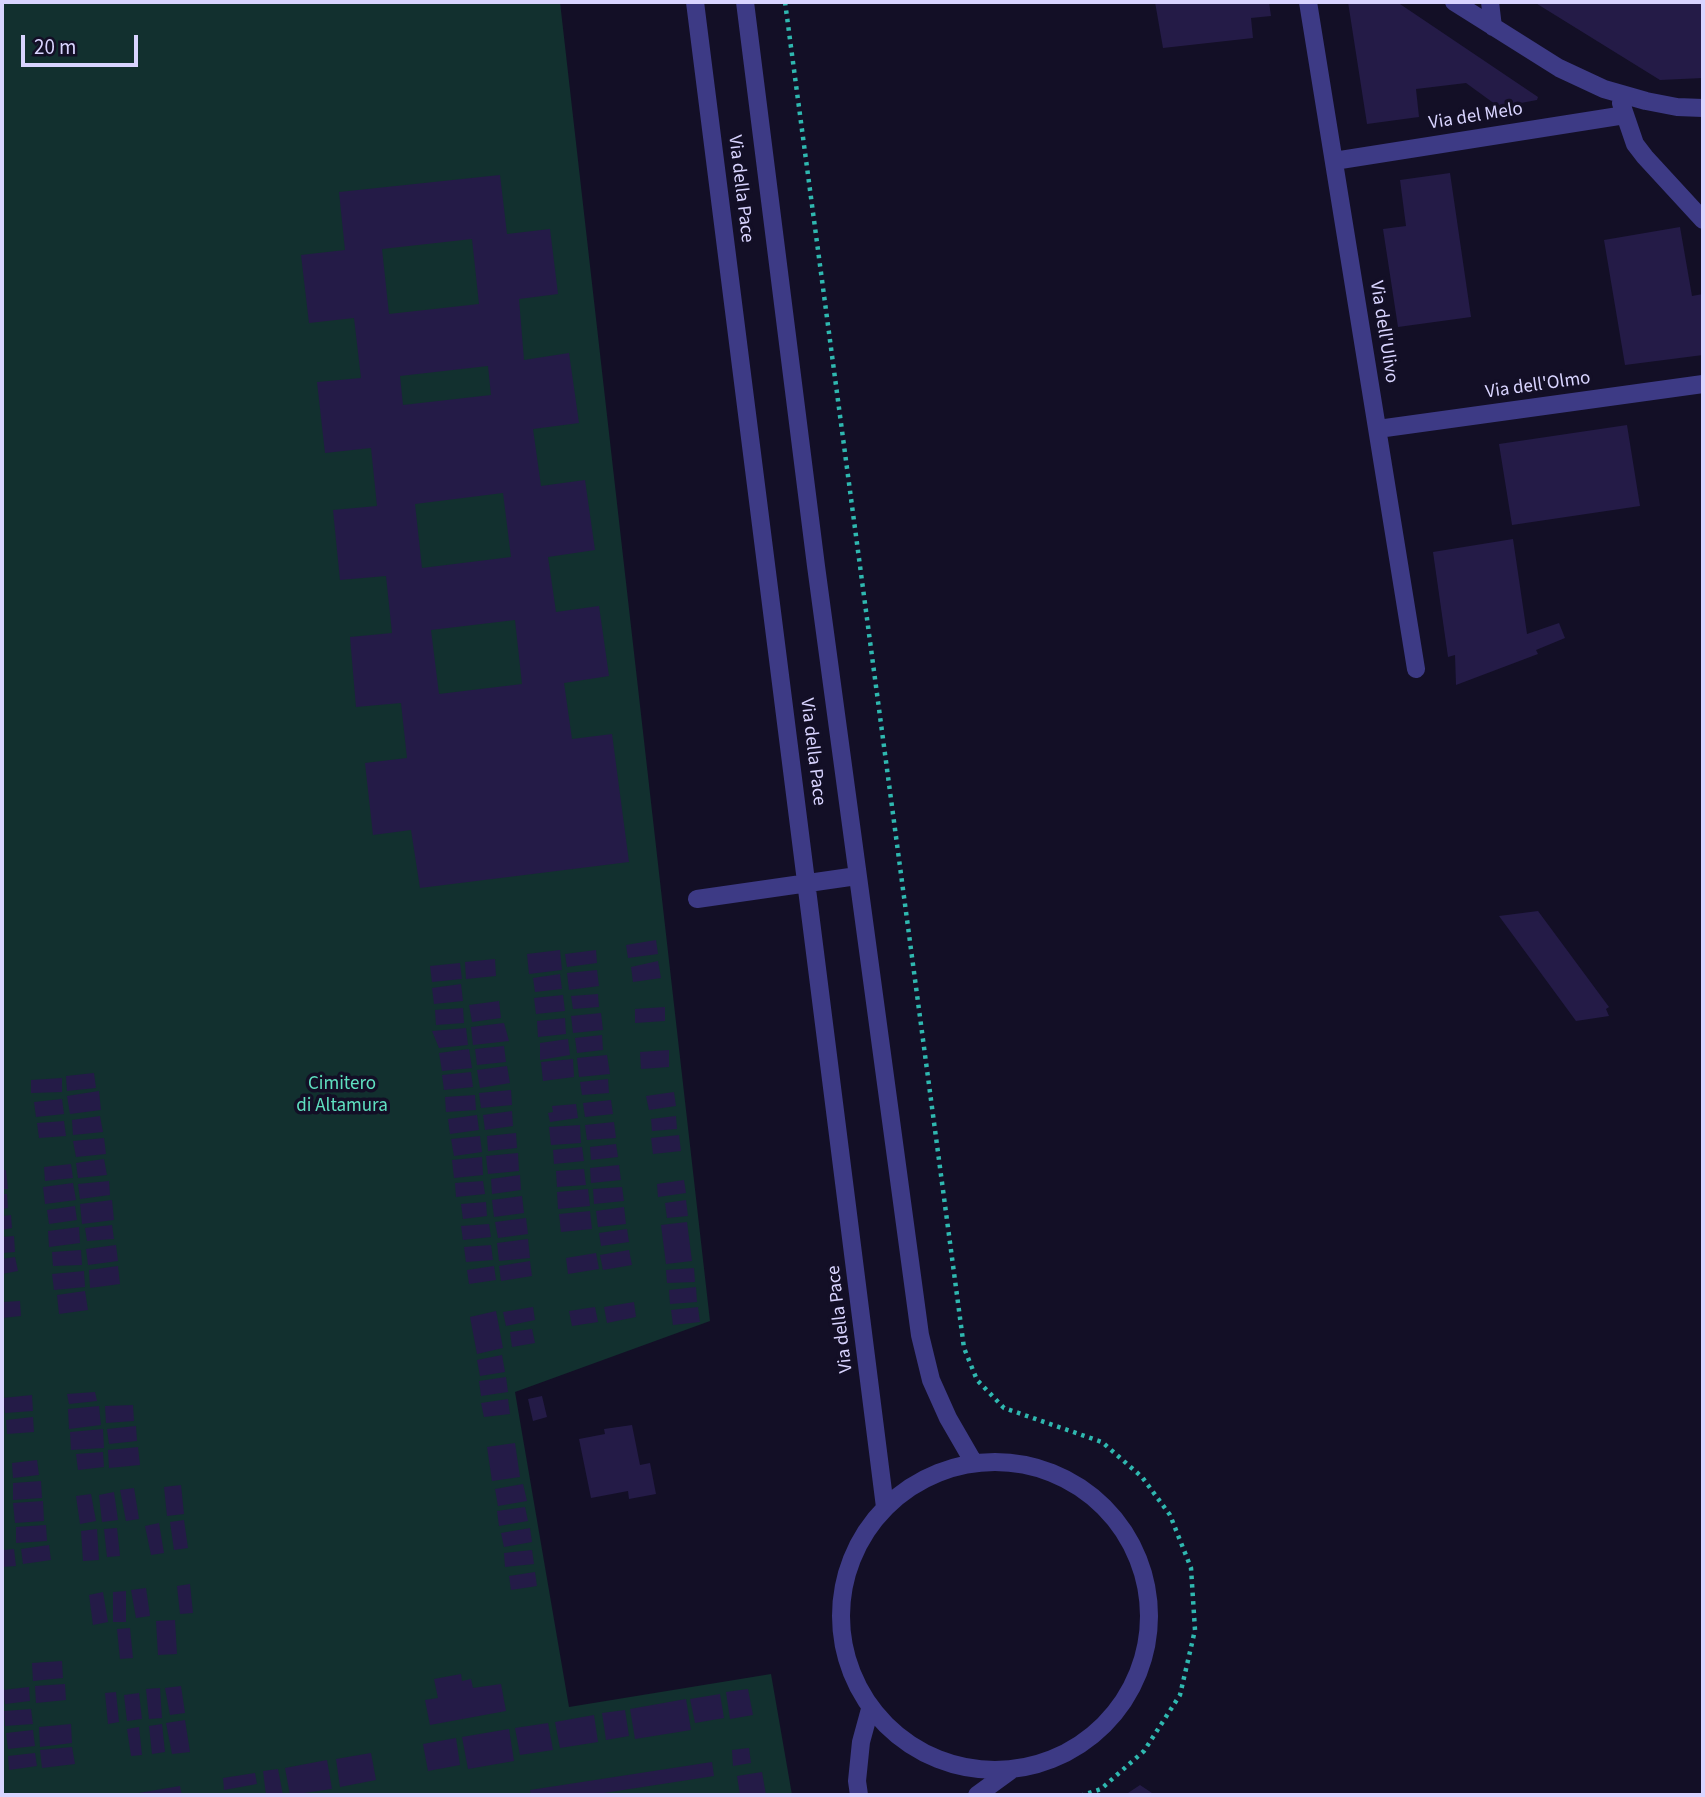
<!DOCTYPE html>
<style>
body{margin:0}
#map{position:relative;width:1705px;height:1797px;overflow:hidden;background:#130f26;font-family:"Source Sans 3",sans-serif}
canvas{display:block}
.frame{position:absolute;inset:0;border:4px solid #d9d4ff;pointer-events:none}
.scale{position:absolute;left:21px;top:35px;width:117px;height:32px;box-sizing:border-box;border:4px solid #d9d4ff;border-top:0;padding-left:9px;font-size:21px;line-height:24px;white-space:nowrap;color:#d9d4ff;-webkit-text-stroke:5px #130f26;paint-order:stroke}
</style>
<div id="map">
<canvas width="1705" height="1797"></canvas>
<div class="frame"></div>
<div class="scale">20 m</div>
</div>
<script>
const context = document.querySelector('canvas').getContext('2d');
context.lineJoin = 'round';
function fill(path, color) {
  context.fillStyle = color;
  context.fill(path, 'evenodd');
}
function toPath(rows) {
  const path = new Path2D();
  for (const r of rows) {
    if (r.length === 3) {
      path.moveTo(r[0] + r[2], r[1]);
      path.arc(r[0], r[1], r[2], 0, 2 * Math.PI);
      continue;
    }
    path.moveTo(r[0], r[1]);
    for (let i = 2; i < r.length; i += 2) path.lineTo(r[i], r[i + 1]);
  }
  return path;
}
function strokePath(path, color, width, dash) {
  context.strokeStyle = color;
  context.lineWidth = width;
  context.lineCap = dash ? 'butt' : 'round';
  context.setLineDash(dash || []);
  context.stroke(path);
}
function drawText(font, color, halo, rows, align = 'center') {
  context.font = font + ' "Source Sans 3",sans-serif';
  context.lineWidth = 7;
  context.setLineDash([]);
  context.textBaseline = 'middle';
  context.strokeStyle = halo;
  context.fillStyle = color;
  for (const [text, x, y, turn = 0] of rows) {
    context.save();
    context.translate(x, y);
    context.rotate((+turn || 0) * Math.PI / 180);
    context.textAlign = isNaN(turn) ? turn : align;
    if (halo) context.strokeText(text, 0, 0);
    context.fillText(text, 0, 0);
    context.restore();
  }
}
const green = toPath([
 [2,2,560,2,710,1321,515,1392,569,1707,771,1674,792,1795,2,1795]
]);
const building = toPath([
 [1155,2,1269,2,1271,16,1251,18,1253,38,1163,48],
 [1348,2,1397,2,1538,97,1537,100,1499,107,1466,83,1416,89,1419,117,1367,124],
 [1534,2,1703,2,1703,78,1660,80],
 [1450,173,1471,317,1398,327,1383,229,1406,226,1400,180],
 [500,175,507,234,550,229,558,294,519,299,524,360,569,353,579,423,533,429,541,486,585,480,595,550,548,557,556,612,599,606,609,676,564,683,572,739,612,734,629,862,420,888,411,830,373,835,365,763,407,758,401,703,356,707,350,637,392,633,386,576,340,580,333,510,377,506,371,448,325,453,317,382,361,378,354,318,309,323,301,255,345,250,339,192],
 [472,239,479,304,389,314,382,249],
 [488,366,491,395,403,405,400,376],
 [503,493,511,557,422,568,415,504],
 [515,620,522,684,439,694,431,630],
 [1680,227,1692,296,1703,294,1703,355,1625,365,1604,240],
 [1627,425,1640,506,1512,525,1499,444],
 [1513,539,1527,634,1559,623,1565,638,1536,650,1538,654,1456,685,1455,655,1448,657,1433,552],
 [1538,911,1609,1007,1606,1009,1609,1016,1576,1021,1499,916],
 [656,940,658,954,628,958,626,945],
 [560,950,562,970,529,974,527,954],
 [596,950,597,963,567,967,565,954],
 [495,959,496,976,466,979,465,962],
 [658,961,661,978,633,982,631,967],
 [460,963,462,979,432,982,430,966],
 [597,970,599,986,569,990,567,973],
 [560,974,562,989,535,992,533,978],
 [461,984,463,1001,434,1004,432,988],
 [598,994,599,1007,573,1009,571,996],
 [563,995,565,1011,536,1014,534,998],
 [499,1001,501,1018,472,1022,469,1005],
 [665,1007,665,1021,635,1023,635,1009],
 [463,1008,464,1023,436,1025,435,1010],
 [601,1013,603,1030,573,1033,571,1016],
 [565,1018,566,1034,538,1037,537,1021],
 [504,1023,509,1041,473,1045,471,1027],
 [466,1028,468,1045,439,1048,432,1031],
 [602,1035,603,1050,577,1053,575,1038],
 [568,1039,570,1055,540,1060,540,1043],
 [504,1046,506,1062,477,1065,475,1049],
 [469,1049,472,1068,442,1071,439,1053],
 [669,1050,669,1067,641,1069,640,1052],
 [607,1055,610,1074,579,1077,577,1058],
 [573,1059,574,1077,543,1081,541,1062],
 [507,1066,510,1083,480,1088,477,1070],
 [471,1072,473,1087,444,1090,442,1075],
 [94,1073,96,1088,67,1091,66,1076],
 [62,1078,62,1092,31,1093,31,1080],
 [608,1079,609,1093,582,1095,580,1082],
 [511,1090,512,1105,481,1108,479,1093],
 [99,1091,101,1110,70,1114,67,1096],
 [674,1092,676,1106,649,1110,646,1096],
 [475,1095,476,1110,446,1112,445,1097],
 [62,1099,64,1114,36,1117,34,1102],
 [611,1100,613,1114,585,1117,583,1103],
 [576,1104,578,1118,550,1122,548,1113,553,1112,552,1106],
 [512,1111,513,1126,485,1130,483,1115],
 [477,1115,479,1130,450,1134,448,1119],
 [100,1116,103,1132,73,1135,72,1120],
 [676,1116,677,1129,652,1131,651,1119],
 [64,1121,66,1136,39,1138,37,1123],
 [614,1122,616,1138,587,1140,585,1125],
 [580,1125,581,1143,551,1145,549,1127],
 [516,1133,517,1148,488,1151,487,1136],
 [679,1135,681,1151,653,1154,651,1138],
 [480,1136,482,1152,454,1156,451,1139],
 [104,1138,106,1154,76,1157,73,1141],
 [616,1144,618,1157,591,1160,590,1147],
 [582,1147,584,1161,554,1164,553,1150],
 [518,1153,519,1171,488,1174,486,1156],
 [482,1157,483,1175,454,1178,452,1160],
 [104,1159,107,1175,78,1178,76,1163],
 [71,1164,73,1178,45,1181,44,1167],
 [619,1165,621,1180,591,1183,590,1168],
 [584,1169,586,1185,557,1187,556,1171],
 [2,1170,6,1170,8,1189,2,1189],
 [520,1175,521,1190,492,1194,491,1179],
 [684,1180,686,1193,658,1197,657,1184],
 [109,1181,110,1195,80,1199,78,1184],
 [483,1181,485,1194,456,1197,455,1183],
 [73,1183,76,1200,45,1204,43,1187],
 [622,1187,624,1201,594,1204,593,1189],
 [588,1189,590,1206,558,1209,557,1192],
 [2,1194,7,1194,8,1208,2,1209],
 [522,1196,524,1213,494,1217,492,1200],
 [112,1200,114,1220,82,1224,80,1204],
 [686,1200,688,1216,667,1218,665,1203],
 [486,1202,487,1216,463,1219,461,1204],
 [75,1206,77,1220,49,1224,47,1210],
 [624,1207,626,1224,598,1227,596,1211],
 [590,1211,592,1229,561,1232,559,1214],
 [11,1215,12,1228,2,1230,2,1216],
 [526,1218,528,1234,498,1238,495,1222],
 [687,1222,692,1261,666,1264,661,1225],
 [489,1224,491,1237,463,1240,461,1226],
 [112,1225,114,1239,87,1241,85,1228],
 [79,1227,80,1243,49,1247,48,1231],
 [627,1229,629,1242,601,1246,599,1233],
 [14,1236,15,1252,2,1253,2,1237],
 [528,1239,530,1258,499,1261,497,1243],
 [116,1245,118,1261,88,1265,86,1249],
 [491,1245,493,1260,466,1262,464,1247],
 [81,1250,82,1265,53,1266,52,1252],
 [629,1250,632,1265,603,1270,600,1255],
 [596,1253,599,1269,568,1274,566,1258],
 [15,1257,18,1271,2,1274,2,1259],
 [530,1261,532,1276,501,1281,499,1266],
 [118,1266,120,1284,90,1288,89,1270],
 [494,1266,496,1280,469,1284,467,1270],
 [694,1268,695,1282,667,1283,666,1270],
 [84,1271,85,1287,54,1290,52,1274],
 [696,1287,697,1302,670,1304,669,1290],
 [85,1291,88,1310,59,1314,57,1295],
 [20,1301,21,1316,2,1318,2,1302],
 [634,1302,636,1317,607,1323,604,1307],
 [533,1307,535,1320,506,1326,503,1312],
 [595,1307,598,1322,572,1326,569,1311],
 [698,1307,700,1322,673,1325,671,1310],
 [496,1311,503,1348,477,1354,470,1317],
 [532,1329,535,1343,512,1347,510,1332],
 [502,1355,505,1372,480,1376,477,1360],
 [506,1377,508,1392,481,1396,479,1381],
 [95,1392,97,1401,69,1404,67,1394],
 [32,1395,33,1411,5,1413,3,1398],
 [542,1396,547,1417,533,1421,528,1399],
 [508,1399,510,1414,484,1417,481,1403],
 [133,1405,134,1421,106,1423,105,1406],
 [99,1406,101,1425,69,1429,68,1409],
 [33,1417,34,1432,7,1434,6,1420],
 [632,1425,640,1465,650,1463,656,1494,629,1499,628,1491,591,1498,579,1439,605,1434,604,1429],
 [136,1426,137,1441,109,1444,107,1429],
 [103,1429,104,1448,71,1450,70,1432],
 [515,1443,520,1477,492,1481,487,1447],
 [138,1447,140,1465,109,1468,108,1450],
 [103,1452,104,1467,78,1470,76,1454],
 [37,1460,39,1475,13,1478,12,1463],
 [41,1481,42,1498,13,1500,13,1483],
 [523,1484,527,1501,498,1506,495,1489],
 [181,1485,184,1514,167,1516,164,1487],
 [134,1488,139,1519,126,1521,120,1490],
 [114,1492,118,1520,102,1522,99,1495],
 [91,1494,96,1521,80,1524,76,1496],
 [43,1501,44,1521,15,1523,13,1503],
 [525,1507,528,1521,499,1526,497,1511],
 [184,1520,188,1548,174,1550,170,1522],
 [159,1523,164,1553,151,1555,145,1526],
 [46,1525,47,1541,16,1543,16,1527],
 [117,1528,120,1556,107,1557,104,1529],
 [530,1528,532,1542,504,1547,501,1533],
 [97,1529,99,1560,83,1561,81,1531],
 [49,1545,51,1560,23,1564,21,1549],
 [14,1549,16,1566,2,1567,2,1550],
 [532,1550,534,1564,505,1567,504,1553],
 [535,1572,537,1586,511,1590,509,1576],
 [190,1584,193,1613,180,1614,177,1586],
 [146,1588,150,1616,136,1618,131,1590],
 [126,1591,126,1622,113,1622,113,1592],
 [103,1592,108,1622,93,1625,89,1595],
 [175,1620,177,1654,158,1655,156,1621],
 [130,1628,133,1658,120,1659,117,1629],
 [62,1661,63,1678,33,1681,32,1663],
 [461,1674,462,1681,471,1679,473,1688,501,1684,506,1711,430,1725,425,1700,438,1698,434,1679],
 [65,1684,66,1700,36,1703,35,1686],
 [181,1686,185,1713,170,1715,165,1688],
 [29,1687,30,1701,5,1704,3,1690],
 [160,1688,162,1718,149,1719,146,1689],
 [748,1689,753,1715,730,1719,726,1692],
 [116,1692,119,1722,108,1724,105,1693],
 [139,1693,142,1719,127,1721,124,1695],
 [720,1694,724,1718,695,1723,690,1699],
 [686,1699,691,1730,635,1739,630,1709],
 [31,1709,33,1724,5,1726,4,1711],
 [625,1710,629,1736,606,1740,602,1713],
 [594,1715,598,1742,560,1748,555,1722],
 [185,1720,190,1752,172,1754,166,1723],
 [548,1723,553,1750,520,1755,515,1728],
 [71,1724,72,1743,40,1747,39,1727],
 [162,1724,165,1752,152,1754,149,1726],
 [139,1727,142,1755,131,1756,127,1729],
 [509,1729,514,1761,468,1769,462,1737],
 [33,1730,35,1746,8,1749,6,1733],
 [456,1738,460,1765,428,1771,423,1744],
 [72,1747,75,1764,42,1768,40,1750],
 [749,1748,751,1763,733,1766,732,1750],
 [35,1753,37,1766,9,1770,8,1756],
 [371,1753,376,1780,340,1787,336,1759],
 [327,1760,332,1789,290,1795,285,1768],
 [712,1762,714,1776,591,1795,531,1795,530,1790],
 [278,1769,283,1795,266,1795,263,1771],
 [762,1772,766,1795,740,1795,737,1776],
 [255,1773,257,1784,224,1790,223,1778],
 [1140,1785,1155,1795,1125,1795],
 [180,1786,182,1795,133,1795,133,1794]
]);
const path = toPath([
 [785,2,964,1348,977,1380,1004,1408,1102,1442,1142,1477,1170,1515,1191,1568,1195,1630,1180,1695,1144,1751,1101,1789,1083,1795]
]);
const minor = toPath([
 [695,2,885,1507],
 [745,2,816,566,920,1335,931,1380,948,1418,974,1463],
 [1308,2,1416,669],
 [1454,2,1559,68,1604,89,1646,101,1677,107,1703,108],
 [1490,2,1493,27],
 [1621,103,1635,144,1645,157,1703,220],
 [1334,161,1625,115],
 [1378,429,1703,384],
 [697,899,857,876],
 [995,1616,154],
 [859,1795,857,1781,861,1742,870,1709],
 [977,1795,1010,1771]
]);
const streetNames = [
 ["Via del Melo",1476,117,-9],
 ["Via della Pace",740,189,83],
 ["Via dell'Ulivo",1383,332,81],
 ["Via dell'Olmo",1538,386,-8],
 ["Via della Pace",812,752,83],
 ["Via della Pace",841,1319,-97]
];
const parkNames = [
 ["Cimitero",342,1085],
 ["di Altamura",342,1107]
];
fill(green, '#12302f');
fill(building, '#241b47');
strokePath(path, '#2fb8b0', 4.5, [3.5, 5]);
strokePath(minor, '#3d3a85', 18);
drawText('19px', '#d9d4ff', '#130f26', streetNames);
drawText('19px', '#5fe0c0', '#130f26', parkNames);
</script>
